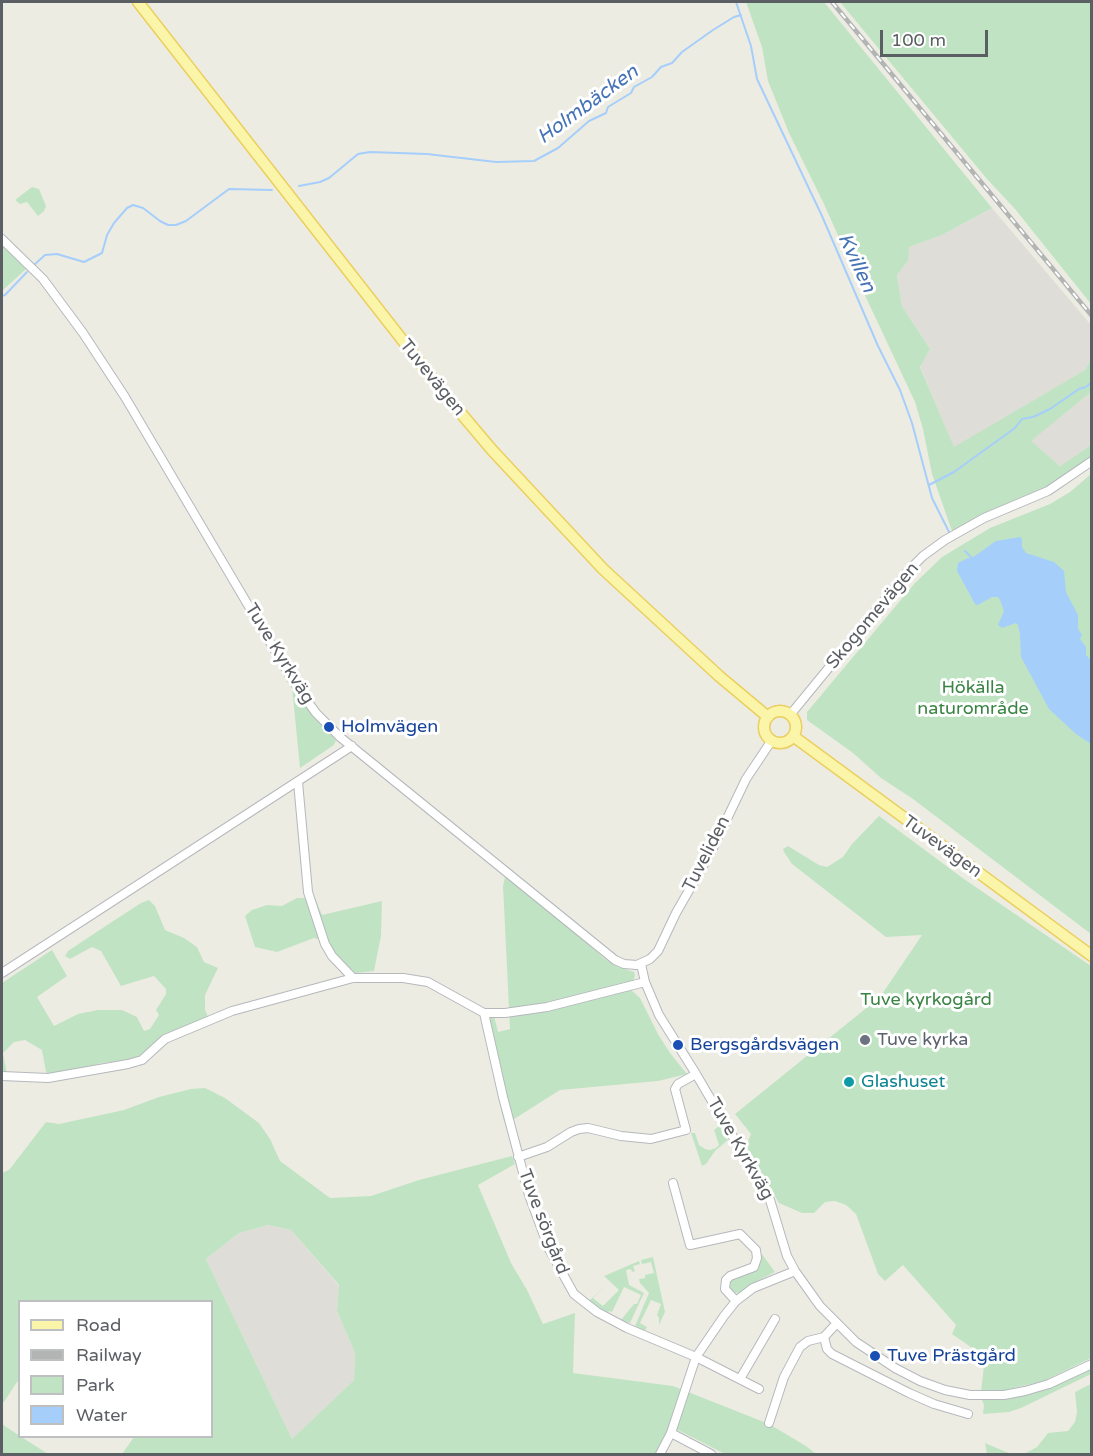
<!DOCTYPE html>
<meta charset="utf-8">
<style>
body{margin:0}
#map{position:relative;width:1093px;height:1456px;overflow:hidden;background:#edece3;font-family:"Varela Round",sans-serif}
canvas{display:block}
.frame{position:absolute;inset:0;border:3px solid #5b5e63;pointer-events:none}
.legend{position:absolute;left:18px;top:1300px;width:195px;height:138px;box-sizing:border-box;background:#fff;border:2px solid #bdbfc1;margin:0;padding:8px 10px;list-style:none;font-size:18px;color:#5b5e63}
.legend li{display:flex;align-items:center;gap:12px;height:30px}
.legend b{width:30px;border:2px solid #bdbfc1}
.scale{position:absolute;left:880px;top:30px;width:108px;height:27px;box-sizing:border-box;border:3px solid #5b5e63;border-top:0;padding-left:8px;font-size:18px;line-height:21px;white-space:nowrap;color:#5b5e63;-webkit-text-stroke:4px #fff;paint-order:stroke}
</style>
<div id="map">
<canvas width="1093" height="1456"></canvas>
<div class="frame"></div>
<ul class="legend">
<li><b style="height:8px;background:#fbf5aa"></b>Road</li>
<li><b style="height:8px;background:#b3b4b4"></b>Railway</li>
<li><b style="height:16px;background:#c0e4c3"></b>Park</li>
<li><b style="height:16px;background:#a5cefb"></b>Water</li>
</ul>
<div class="scale">100 m</div>
</div>
<script>
const context = document.querySelector('canvas').getContext('2d');
context.lineJoin = 'round';
function fill(path, color) {
  context.fillStyle = color;
  context.fill(path, 'evenodd');
}
function toPath(rows) {
  const path = new Path2D();
  for (const r of rows) {
    if (r.length === 3) {
      path.moveTo(r[0] + r[2], r[1]);
      path.arc(r[0], r[1], r[2], 0, 2 * Math.PI);
      continue;
    }
    path.moveTo(r[0], r[1]);
    for (let i = 2; i < r.length; i += 2) path.lineTo(r[i], r[i + 1]);
  }
  return path;
}
function strokePath(path, color, width, dash) {
  context.strokeStyle = color;
  context.lineWidth = width;
  context.lineCap = dash ? 'butt' : 'round';
  context.setLineDash(dash || []);
  context.stroke(path);
}
function drawText(font, color, halo, rows, align = 'center') {
  context.font = font + ' "Varela Round",sans-serif';
  context.lineWidth = 6;
  context.setLineDash([]);
  context.textBaseline = 'middle';
  context.strokeStyle = halo;
  context.fillStyle = color;
  for (const [text, x, y, turn = 0] of rows) {
    context.save();
    context.translate(x, y);
    context.rotate((+turn || 0) * Math.PI / 180);
    context.textAlign = isNaN(turn) ? turn : align;
    if (halo) context.strokeText(text, 0, 0);
    context.fillText(text, 0, 0);
    context.restore();
  }
}
const industrial = toPath([
 [992,208,1091,325,1091,359,1085,370,954,448,920,366,930,349,902,306,897,275,908,261,908,247,942,235],
 [1091,392,1091,445,1060,466,1030,441],
 [268,1225,291,1230,339,1286,337,1311,355,1353,354,1380,292,1439,206,1259,239,1233]
]);
const green = toPath([
 [746,2,824,2,992,208,942,235,909,247,908,261,897,275,902,306,930,349,920,367,954,447,1085,370,1091,359,1091,392,1031,441,1060,466,1091,445,1091,457,1076,468,1046,488,978,517,952,531,932,474,923,429,915,402,862,289,823,202,789,133,768,81,762,47],
 [840,2,1091,2,1091,304,1015,209,987,179],
 [32,187,39,189,46,206,44,211,38,216,27,202,20,204,15,200],
 [2,244,26,269,2,291],
 [1091,474,1091,934,913,799,881,778,853,753,807,720,807,712,915,583,942,557,990,528,1050,504,1070,492],
 [292,687,313,715,336,740,334,745,300,768],
 [879,816,964,879,1091,966,1091,1358,1044,1381,1005,1390,981,1392,985,1357,952,1334,956,1325,903,1265,885,1281,878,1274,856,1214,846,1205,835,1201,825,1202,814,1213,802,1213,779,1203,746,1146,751,1134,735,1114,880,997,922,935,886,937,792,864,784,852,783,849,788,846,819,865,827,867,843,857,852,844],
 [505,877,532,896,606,960,618,967,634,972,635,976,630,989,640,998,658,1034,670,1053,687,1074,658,1081,560,1090,511,1121,504,1122,482,1018,494,1016,498,1032,510,1029,503,886],
 [297,898,315,898,322,915,382,901,381,936,374,971,356,973,338,959,328,942,314,938,277,952,255,947,245,916,252,910,267,905,282,906],
 [149,900,155,906,165,930,184,938,197,947,204,962,218,968,205,995,205,1010,208,1017,132,1060,101,1063,67,1073,50,1075,46,1072,42,1050,25,1040,14,1042,3,1053,7,1074,2,1074,2,983,52,950,67,976,37,997,54,1026,78,1014,98,1010,122,1010,137,1017,144,1031,150,1029,159,1015,156,1010,166,994,166,989,154,976,121,986,101,951,92,947,70,959,65,956,68,951,101,929,141,903],
 [205,1088,225,1098,259,1123,270,1139,280,1161,330,1198,371,1196,419,1180,512,1156,515,1164,478,1185,511,1263,527,1290,543,1324,575,1313,573,1373,673,1386,769,1424,806,1446,816,1454,725,1454,670,1426,656,1454,122,1454,134,1437,212,1436,212,1302,20,1302,19,1379,2,1405,2,1173,9,1170,46,1122,59,1124,124,1110,159,1097,191,1089],
 [268,1225,291,1230,339,1285,337,1311,355,1353,354,1380,292,1439,206,1259,239,1233],
 [716,1120,728,1140,715,1151,706,1164,702,1166,691,1133,695,1133,699,1145,705,1149,710,1150,716,1148,719,1145,714,1130,718,1127],
 [762,1254,775,1272,753,1283,739,1293,731,1292,729,1289,730,1280,752,1272,759,1266],
 [653,1257,665,1312,659,1325,659,1318,657,1315,661,1304,651,1300,640,1323,647,1327,645,1331,635,1326,649,1293,640,1283,639,1279,645,1278,645,1275,654,1273,651,1262,642,1264,641,1260],
 [639,1261,640,1264,633,1266,635,1271,632,1272,631,1269,626,1270,629,1285,644,1293,630,1323,621,1320,634,1304,637,1304,641,1295,624,1287,612,1312,609,1311,608,1313,589,1301,605,1286,593,1298,603,1306,619,1290,604,1276],
 [1091,1368,1091,1374,1021,1408,1009,1412,983,1414,984,1405,982,1400,1011,1398,1036,1392],
 [1091,1384,1091,1454,987,1454,985,1443,1011,1454,1024,1454,1037,1447,1048,1433,1068,1431,1075,1422,1077,1412,1075,1392],
 [2,1424,20,1436,48,1454,2,1454]
]);
const water = toPath([
 [1020,537,1022,539,1022,547,1026,553,1054,562,1064,571,1066,592,1078,615,1078,629,1082,635,1080,639,1086,647,1086,655,1091,660,1091,744,1076,734,1049,709,1021,657,1020,634,1018,625,1016,623,1002,628,998,625,1004,611,1000,600,998,597,992,597,978,605,975,604,957,571,958,563,968,558,972,558,996,541]
]);
const stream = toPath([
 [736,2,751,46,757,79,822,216,878,346,900,390,912,423,932,498,950,534],
 [299,186,320,182,329,178,358,154,370,152,427,154,496,162,534,161,558,148,589,121,606,113,608,107,631,93,634,87,652,77,661,67,672,63,682,52,713,30,734,17,741,15],
 [34,265,45,255,57,254,84,262,102,253,107,235,114,223,127,208,133,205,143,208,160,221,168,225,176,225,186,221,229,189,272,190],
 [2,296,5,295,27,272],
 [929,485,954,472,1015,428,1022,419,1033,417,1050,409,1079,389,1086,387,1092,382],
 [965,551,974,560]
]);
const minor = toPath([
 [2,239,43,279,83,333,125,397,293,681,316,713,340,737,615,960,624,964,637,965,650,959,658,951,676,913,712,850,746,779,772,740],
 [790,715,909,570,923,556,945,540,984,518,1048,491,1092,461],
 [298,782,308,892,325,944,332,956,353,978],
 [641,964,645,982,659,1015,696,1074,770,1200,787,1256,795,1271,820,1306,856,1342,895,1368,920,1381,945,1390,970,1395,1004,1395,1025,1391,1049,1384,1092,1364],
 [2,973,352,746],
 [484,1013,503,1097,529,1195,549,1249,574,1294,597,1312,627,1328,696,1357,759,1389],
 [2,1076,48,1078,128,1064,142,1060,165,1039,232,1011,353,978,403,978,428,982,484,1013,505,1013,547,1007,645,982],
 [518,1157,547,1147,571,1132,579,1129,588,1128,621,1136,651,1139,686,1130,675,1089,678,1084,696,1074],
 [673,1183,690,1245,740,1234,756,1250,757,1258,754,1267,730,1276,726,1280,725,1289,736,1301],
 [824,1337,827,1349,832,1354,909,1393,934,1404,968,1414],
 [740,1379,775,1319],
 [769,1423,784,1377,800,1347,808,1341,824,1337,837,1323],
 [671,1433,711,1454],
 [660,1454,671,1433,696,1357,724,1316,736,1301,753,1288,795,1271]
]);
const major = toPath([
 [138,2,443,392,492,450,603,569,719,676,768,717],
 [780,727,16],
 [793,736,1092,956]
]);
const rail = toPath([
 [832,2,1092,316]
]);
const markers = [
 [329,727,6,"#1a4fb4"],
 [865,1040,6,"#6b7280"],
 [678,1045,6,"#1a4fb4"],
 [849,1082,6,"#0f9aa8"],
 [875,1356,6,"#1a4fb4"]
];
const streetNames = [
 ["Tuvevägen",432,378,51],
 ["Skogomevägen",873,616,-50],
 ["Tuve Kyrkväg",279,654,58],
 ["Tuvevägen",942,847,36],
 ["Tuveliden",707,854,-63],
 ["Tuve Kyrkväg",740,1149,60],
 ["Tuve sörgård",543,1222,69]
];
const parkNames = [
 ["Hökälla",973,688],
 ["naturområde",973,709],
 ["Tuve kyrkogård",926,1000]
];
const transitNames = [
 ["Holmvägen",341,727],
 ["Bergsgårdsvägen",690,1045],
 ["Tuve Prästgård",887,1356]
];
const worshipNames = [
 ["Tuve kyrka",877,1040]
];
const cultureNames = [
 ["Glashuset",861,1082]
];
const waterNames = [
 ["Holmbäcken",588,105,-36],
 ["Kvillen",856,263,65]
];
fill(industrial, '#dfddd7');
fill(green, '#c0e4c3');
fill(water, '#a5cefb');
strokePath(stream, '#a5cefb', 2);
strokePath(minor, '#b5b8bd', 10);
strokePath(major, '#ebcf5e', 13);
strokePath(minor, '#fff', 8);
strokePath(major, '#fbf5aa', 10);
strokePath(rail, '#b3b4b4', 4.5);
strokePath(rail, '#fff', 2, [7]);
for (const [x, y, r, color] of markers) {
  const dot = new Path2D();
  dot.arc(x, y, r, 0, 2 * Math.PI);
  context.fillStyle = color;
  context.fill(dot);
  strokePath(dot, '#fff', 2);
}
drawText('18px', '#5b5e63', '#fff', streetNames);
drawText('18px', '#398443', '#fff', parkNames);
drawText('18px', '#164399', '#fff', transitNames, 'left');
drawText('18px', '#5b616d', '#fff', worshipNames, 'left');
drawText('18px', '#0d838f', '#fff', cultureNames, 'left');
drawText('italic 20px', '#4573b5', '#fff', waterNames);
</script>
